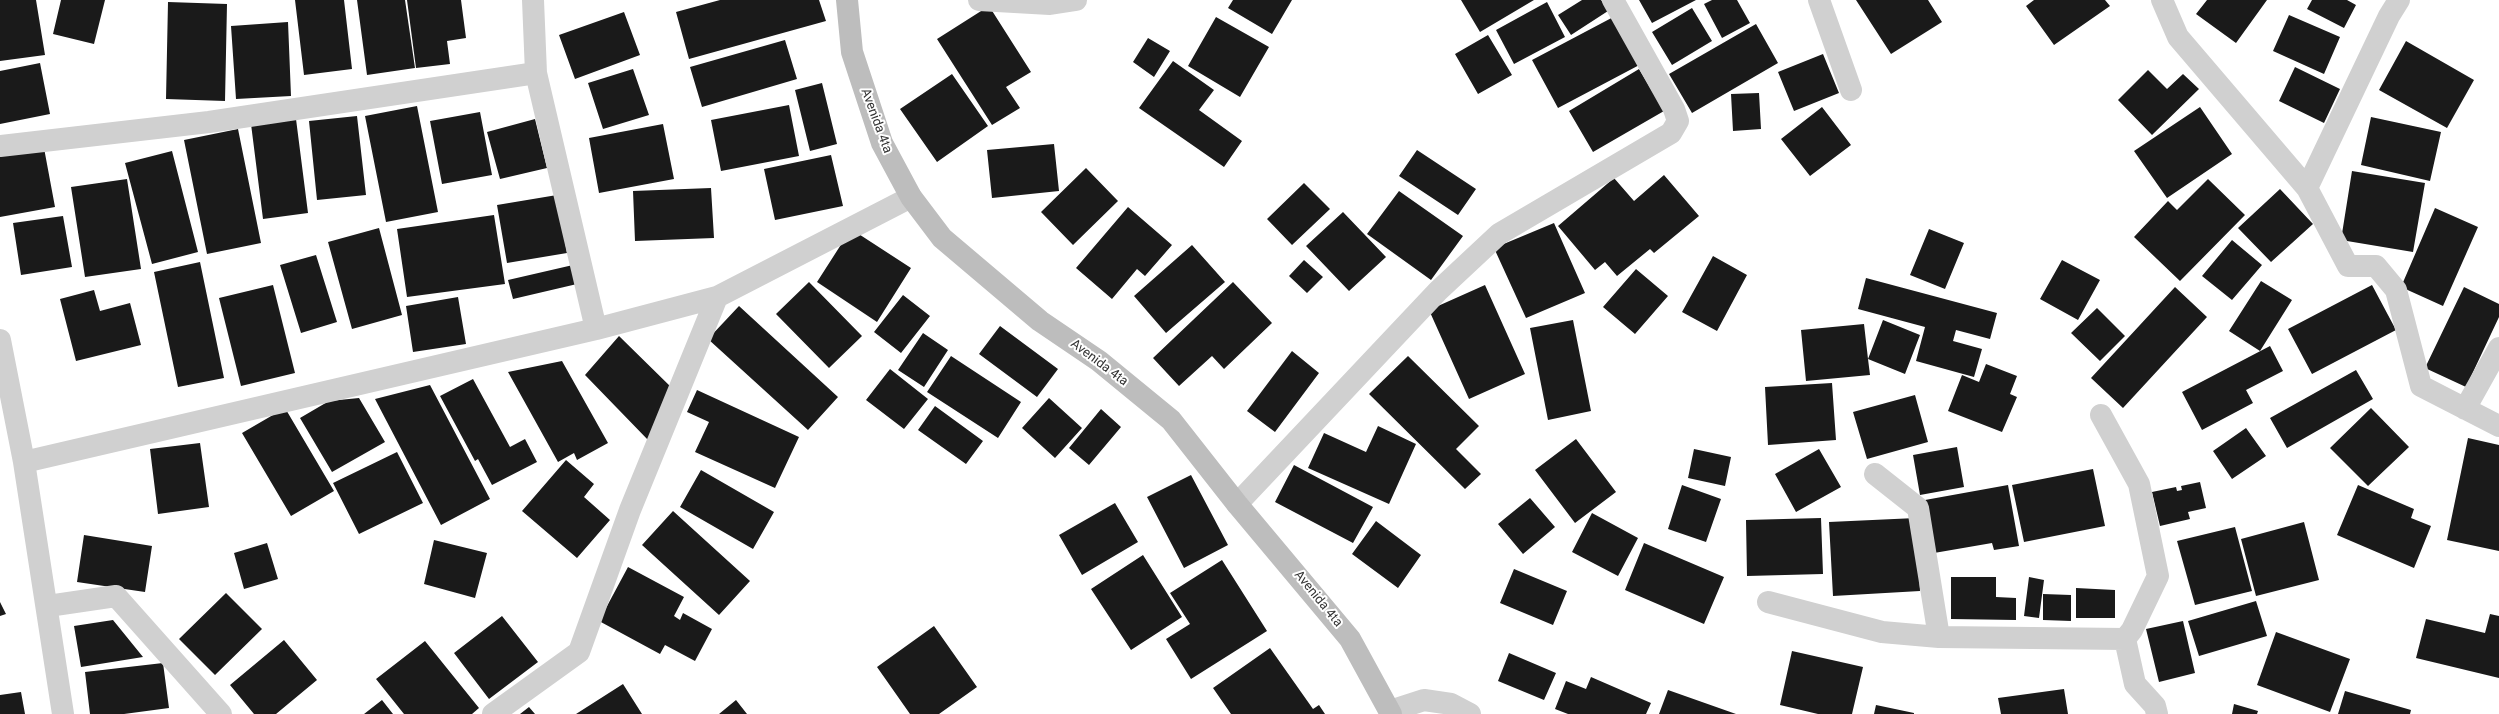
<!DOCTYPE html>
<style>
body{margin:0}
canvas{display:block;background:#fff}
</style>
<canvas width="2499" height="714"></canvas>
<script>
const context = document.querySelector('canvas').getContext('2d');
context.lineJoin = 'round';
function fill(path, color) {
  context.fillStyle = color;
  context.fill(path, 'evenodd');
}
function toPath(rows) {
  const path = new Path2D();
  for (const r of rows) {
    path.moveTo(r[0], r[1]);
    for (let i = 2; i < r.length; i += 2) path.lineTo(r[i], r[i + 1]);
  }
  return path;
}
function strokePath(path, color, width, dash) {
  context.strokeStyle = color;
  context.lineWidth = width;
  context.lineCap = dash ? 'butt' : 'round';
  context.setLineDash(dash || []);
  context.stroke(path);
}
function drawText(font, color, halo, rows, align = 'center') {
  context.font = font + ' Roboto,sans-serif';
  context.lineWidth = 4;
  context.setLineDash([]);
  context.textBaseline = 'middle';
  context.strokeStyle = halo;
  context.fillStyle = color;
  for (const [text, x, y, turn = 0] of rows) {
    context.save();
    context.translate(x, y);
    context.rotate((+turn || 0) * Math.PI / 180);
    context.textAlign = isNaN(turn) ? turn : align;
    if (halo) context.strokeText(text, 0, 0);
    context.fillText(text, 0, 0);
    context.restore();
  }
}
const building = toPath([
 [0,0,36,0,45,55,0,61],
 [61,0,105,0,94,44,53,34],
 [295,0,344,0,352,69,304,75],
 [357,0,405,0,415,68,367,75],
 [407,0,461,0,466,38,447,41,450,64,416,68],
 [720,0,819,0,826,21,689,59,676,12],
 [1233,0,1292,0,1272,34,1228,8],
 [1461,0,1534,0,1480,32],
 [1582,0,1601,0,1608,11,1571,35,1558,15],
 [1639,0,1696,0,1652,23],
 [1712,0,1737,0,1750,23,1722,38,1704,4],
 [1856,0,1928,0,1942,22,1891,54],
 [2034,0,2105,0,2110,6,2054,45,2026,6],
 [2207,0,2267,0,2236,43,2196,14],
 [2312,0,2347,0,2356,5,2344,28,2307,9],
 [168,2,227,4,225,101,166,99],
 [1547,2,1565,37,1514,64,1496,30],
 [989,6,1031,72,1006,87,1020,108,992,125,937,39],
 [1692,8,1712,41,1672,65,1652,32],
 [624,12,640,55,575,79,559,35],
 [1619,14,1645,62,1558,108,1532,60],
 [2289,15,2340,37,2324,74,2273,51],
 [1216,17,1269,47,1240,97,1188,66],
 [288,22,291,96,236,99,231,26],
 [1756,24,1778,63,1692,113,1669,74],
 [1488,35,1512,75,1478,94,1455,54],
 [1148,38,1170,51,1154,77,1133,62],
 [785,40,797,79,702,107,690,67],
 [2406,41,2474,80,2447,128,2379,90],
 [1823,54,1839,93,1794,111,1778,72],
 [1173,61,1214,90,1199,110,1242,141,1224,167,1139,108],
 [40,63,50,114,0,124,0,71],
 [2295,67,2340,89,2324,123,2279,101],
 [633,69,649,115,603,129,588,83],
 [1639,69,1664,111,1593,152,1569,111],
 [2148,70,2167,89,2183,74,2199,89,2152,135,2118,100],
 [952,74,988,126,937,162,900,109],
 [822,83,837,144,810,151,795,90],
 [1759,93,1761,129,1733,131,1731,94],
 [789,105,799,156,721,171,711,120],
 [417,106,438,212,386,222,365,116],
 [1822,107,1851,145,1810,176,1781,139],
 [2200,107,2232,154,2167,198,2134,151],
 [480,112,492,175,442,184,430,121],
 [357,116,366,195,317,200,309,121],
 [2371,117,2441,132,2430,181,2361,165],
 [296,119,308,213,263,219,251,124],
 [535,119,547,168,500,179,487,132],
 [663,124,674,179,599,193,589,138],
 [238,129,261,243,207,254,184,140],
 [1054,144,1059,191,992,198,987,150],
 [44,148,55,207,0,217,0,156],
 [1417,150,1476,189,1458,215,1399,176],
 [172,151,198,252,152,264,125,163],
 [831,155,843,206,775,220,764,169],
 [1086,168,1118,201,1073,245,1041,212],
 [2352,171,2425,183,2413,252,2341,240],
 [1664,175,1699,216,1654,253,1650,249,1617,276,1605,262,1595,270,1558,226,1614,178,1634,201],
 [127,179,141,269,85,277,71,187],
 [2208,179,2245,215,2180,281,2134,237,2168,201,2177,210],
 [1304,183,1330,209,1292,245,1267,219],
 [711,188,714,238,635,241,633,191],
 [2280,189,2313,224,2271,262,2238,228],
 [1399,191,1463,236,1431,280,1367,234],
 [557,195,567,253,507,263,497,205],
 [1128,207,1172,245,1145,276,1137,269,1112,299,1076,268],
 [2435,208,2478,227,2443,306,2401,287],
 [1343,212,1386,257,1349,291,1306,246],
 [494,215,505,284,407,297,397,229],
 [63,216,72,267,21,275,13,223],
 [1554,223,1585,293,1526,318,1494,248],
 [379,228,402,315,352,329,328,242],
 [851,229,911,268,877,322,817,282],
 [1929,229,1964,243,1945,289,1910,275],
 [2232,240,2262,265,2232,300,2202,276],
 [1192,245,1225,282,1166,333,1134,296],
 [316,255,337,322,301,333,280,265],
 [1713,256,1747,275,1717,331,1682,312],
 [1304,260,1323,277,1307,293,1289,276],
 [2062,260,2100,280,2078,320,2040,299],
 [200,262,224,378,178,387,154,272],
 [573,265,577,284,513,299,508,280],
 [1636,269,1668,296,1635,334,1603,307],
 [1866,278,1997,313,1990,339,1956,330,1953,341,1982,349,1974,377,1916,361,1925,327,1858,309],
 [2261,281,2292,300,2260,351,2229,331],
 [809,282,862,336,829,368,776,314],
 [1233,282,1272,323,1224,369,1212,356,1179,386,1153,358],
 [273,285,295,373,241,386,219,298],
 [1485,285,1525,374,1469,399,1429,310],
 [2372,285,2396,330,2312,374,2288,329],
 [2175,287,2207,317,2123,408,2091,378],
 [2464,287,2499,304,2499,317,2466,387,2425,368],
 [94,290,100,311,130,303,141,345,76,361,60,299],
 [903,295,930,316,901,353,874,332],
 [458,297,466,344,413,352,406,306],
 [739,306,838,397,808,430,708,339],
 [2097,308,2125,336,2100,361,2071,333],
 [1573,320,1591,411,1548,420,1530,328],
 [1883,320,1920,335,1905,374,1868,359,1870,375,1806,381,1801,330,1864,324,1868,359],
 [1000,326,1058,369,1037,397,979,354],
 [923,333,948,350,924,387,898,370],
 [619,336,674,390,649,441,585,375],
 [2270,346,2283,371,2246,390,2253,403,2202,430,2182,392],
 [1292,351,1319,373,1275,432,1247,411],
 [951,356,1021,402,998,438,927,392],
 [1408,356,1479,426,1456,449,1481,474,1465,489,1369,394],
 [562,361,608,443,577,460,574,453,558,462,508,372],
 [1986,364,2017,376,2010,394,2017,397,2002,432,1948,411,1962,375,1979,382],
 [890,369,928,399,904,429,866,400],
 [2356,370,2373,399,2287,448,2270,418],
 [473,379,510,447,525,439,537,462,492,485,478,459,475,461,440,396],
 [1832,383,1836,440,1768,445,1765,387],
 [430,385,490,499,441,525,375,399],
 [697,390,799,437,775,488,695,452,709,422,687,412],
 [1915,395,1928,442,1867,459,1853,412],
 [359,398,385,442,332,472,300,418,329,401],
 [1049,398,1082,428,1055,458,1022,428],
 [935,406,983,441,966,464,918,430],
 [285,408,334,491,291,516,242,433],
 [2371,408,2409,447,2368,486,2330,448],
 [1101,409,1121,427,1089,465,1069,448],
 [1378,426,1416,444,1389,504,1308,468,1324,433,1366,452],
 [2246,428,2266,456,2232,479,2213,451],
 [2468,438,2499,445,2499,551,2447,540],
 [1576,439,1616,492,1575,523,1535,470],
 [200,443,209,507,158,514,150,449],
 [1957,447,1964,487,1920,495,1913,455],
 [1694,449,1731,457,1725,486,1688,478],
 [1819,449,1841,487,1796,512,1775,474],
 [397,452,423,503,359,534,333,483],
 [566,460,594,484,584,497,610,520,577,558,522,511],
 [1294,465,1373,507,1353,543,1275,502],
 [2093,469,2105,526,2024,542,2012,485],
 [701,470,774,512,753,549,680,507],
 [1191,475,1228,545,1184,568,1147,497],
 [2200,482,2206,508,2188,512,2190,519,2160,526,2152,492,2176,487,2177,491,2182,490,2181,486],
 [1682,485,1721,499,1706,542,1668,529],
 [2008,485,2019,546,1994,550,1992,543,1934,553,1925,500],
 [2358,485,2414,509,2411,518,2431,526,2414,568,2337,535],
 [1530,498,1555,527,1523,554,1498,524],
 [1115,503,1138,542,1082,575,1059,535],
 [673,511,750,581,719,615,642,545],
 [1592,513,1638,538,1618,576,1572,552],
 [1821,518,1823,574,1747,576,1746,520],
 [1916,518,1920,591,1833,596,1829,522],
 [1376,521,1421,555,1398,588,1352,554],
 [2304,522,2319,580,2256,596,2241,539],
 [2235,527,2252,591,2195,605,2177,541],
 [84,535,152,546,145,592,77,582],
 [434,540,487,553,475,598,424,584],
 [267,543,278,579,244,589,234,553],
 [1644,543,1724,577,1704,624,1625,590],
 [1143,555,1182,617,1131,650,1091,589],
 [1222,560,1267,631,1191,679,1166,639,1190,624,1170,593],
 [628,567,684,597,674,616,680,620,683,613,712,629,695,661,665,645,660,654,599,621],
 [1514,569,1567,591,1553,625,1500,603],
 [1951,577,1996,577,1996,597,2016,598,2016,620,1951,619],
 [2029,577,2044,580,2039,618,2024,616],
 [2076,588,2115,590,2115,618,2076,618],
 [226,593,262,629,215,675,179,639],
 [2043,594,2071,595,2071,621,2043,620],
 [2256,601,2267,636,2199,656,2188,621],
 [0,602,6,614,0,616],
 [2490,614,2499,616,2499,678,2416,658,2426,619,2485,633],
 [502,616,538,662,489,699,454,653],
 [113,620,143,657,81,667,74,626],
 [2183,621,2195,673,2159,682,2146,629],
 [934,626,977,687,939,714,910,714,877,667],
 [2276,632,2350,659,2330,712,2257,685],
 [284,640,317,680,276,714,254,714,230,685],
 [425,641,479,708,472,714,404,714,376,679],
 [1270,648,1313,709,1319,705,1325,714,1231,714,1213,688],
 [1792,651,1863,667,1852,714,1818,714,1780,705],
 [1509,653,1556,673,1544,700,1498,681],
 [163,663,169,708,124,714,90,714,85,672],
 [1591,677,1651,703,1646,714,1568,714,1555,709,1566,681,1586,689],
 [623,684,642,714,576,714],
 [2064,689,2068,714,2001,714,1998,698],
 [1668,690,1736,714,1659,714],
 [2345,691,2411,710,2410,714,2338,714],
 [21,692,25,714,0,714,0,695],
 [382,700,393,714,364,714],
 [736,700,747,714,719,714],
 [2234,704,2258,711,2257,714,2232,714],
 [1876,705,1914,713,1914,714,1874,714],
 [529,707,535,714,520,714]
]);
const street = toPath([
 [533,0,536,73,596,329],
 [979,0,1050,4,1076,0],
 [1819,0,1851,90],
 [2162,0,2178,37,2307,188,2348,266,2376,266,2396,290,2421,386,2499,426],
 [0,146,209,122,536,73],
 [2307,188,2389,16,2399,0],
 [0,340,24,462,63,714],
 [2465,409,2499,348],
 [2101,415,2139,484,2158,576,2132,630,2125,639],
 [24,462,596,329,717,297,911,197],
 [1875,474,1918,508,1939,637],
 [1237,504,1438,291,1499,234,1671,133,1678,121,1674,109,1613,0],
 [1768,602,1882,632,1939,637,2125,639,2135,684,2155,706,2157,714],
 [48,606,116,596,221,714],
 [1390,711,1424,700,1451,704,1470,714],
 [493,714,579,652,630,510,717,297]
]);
const secondary = toPath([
 [847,0,852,52,882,143,911,197,942,238,1040,321,1099,361,1171,420,1237,504,1350,639,1391,714]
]);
const streetNames = [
 ["Avenida 4ta",876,121,70],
 ["Avenida 4ta",1099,363,37],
 ["Avenida 4ta",1318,599,51]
];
fill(building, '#1a1a1a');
strokePath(street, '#d0d0d0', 22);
strokePath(secondary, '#bdbdbd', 22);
drawText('13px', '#333', '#fff', streetNames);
</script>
